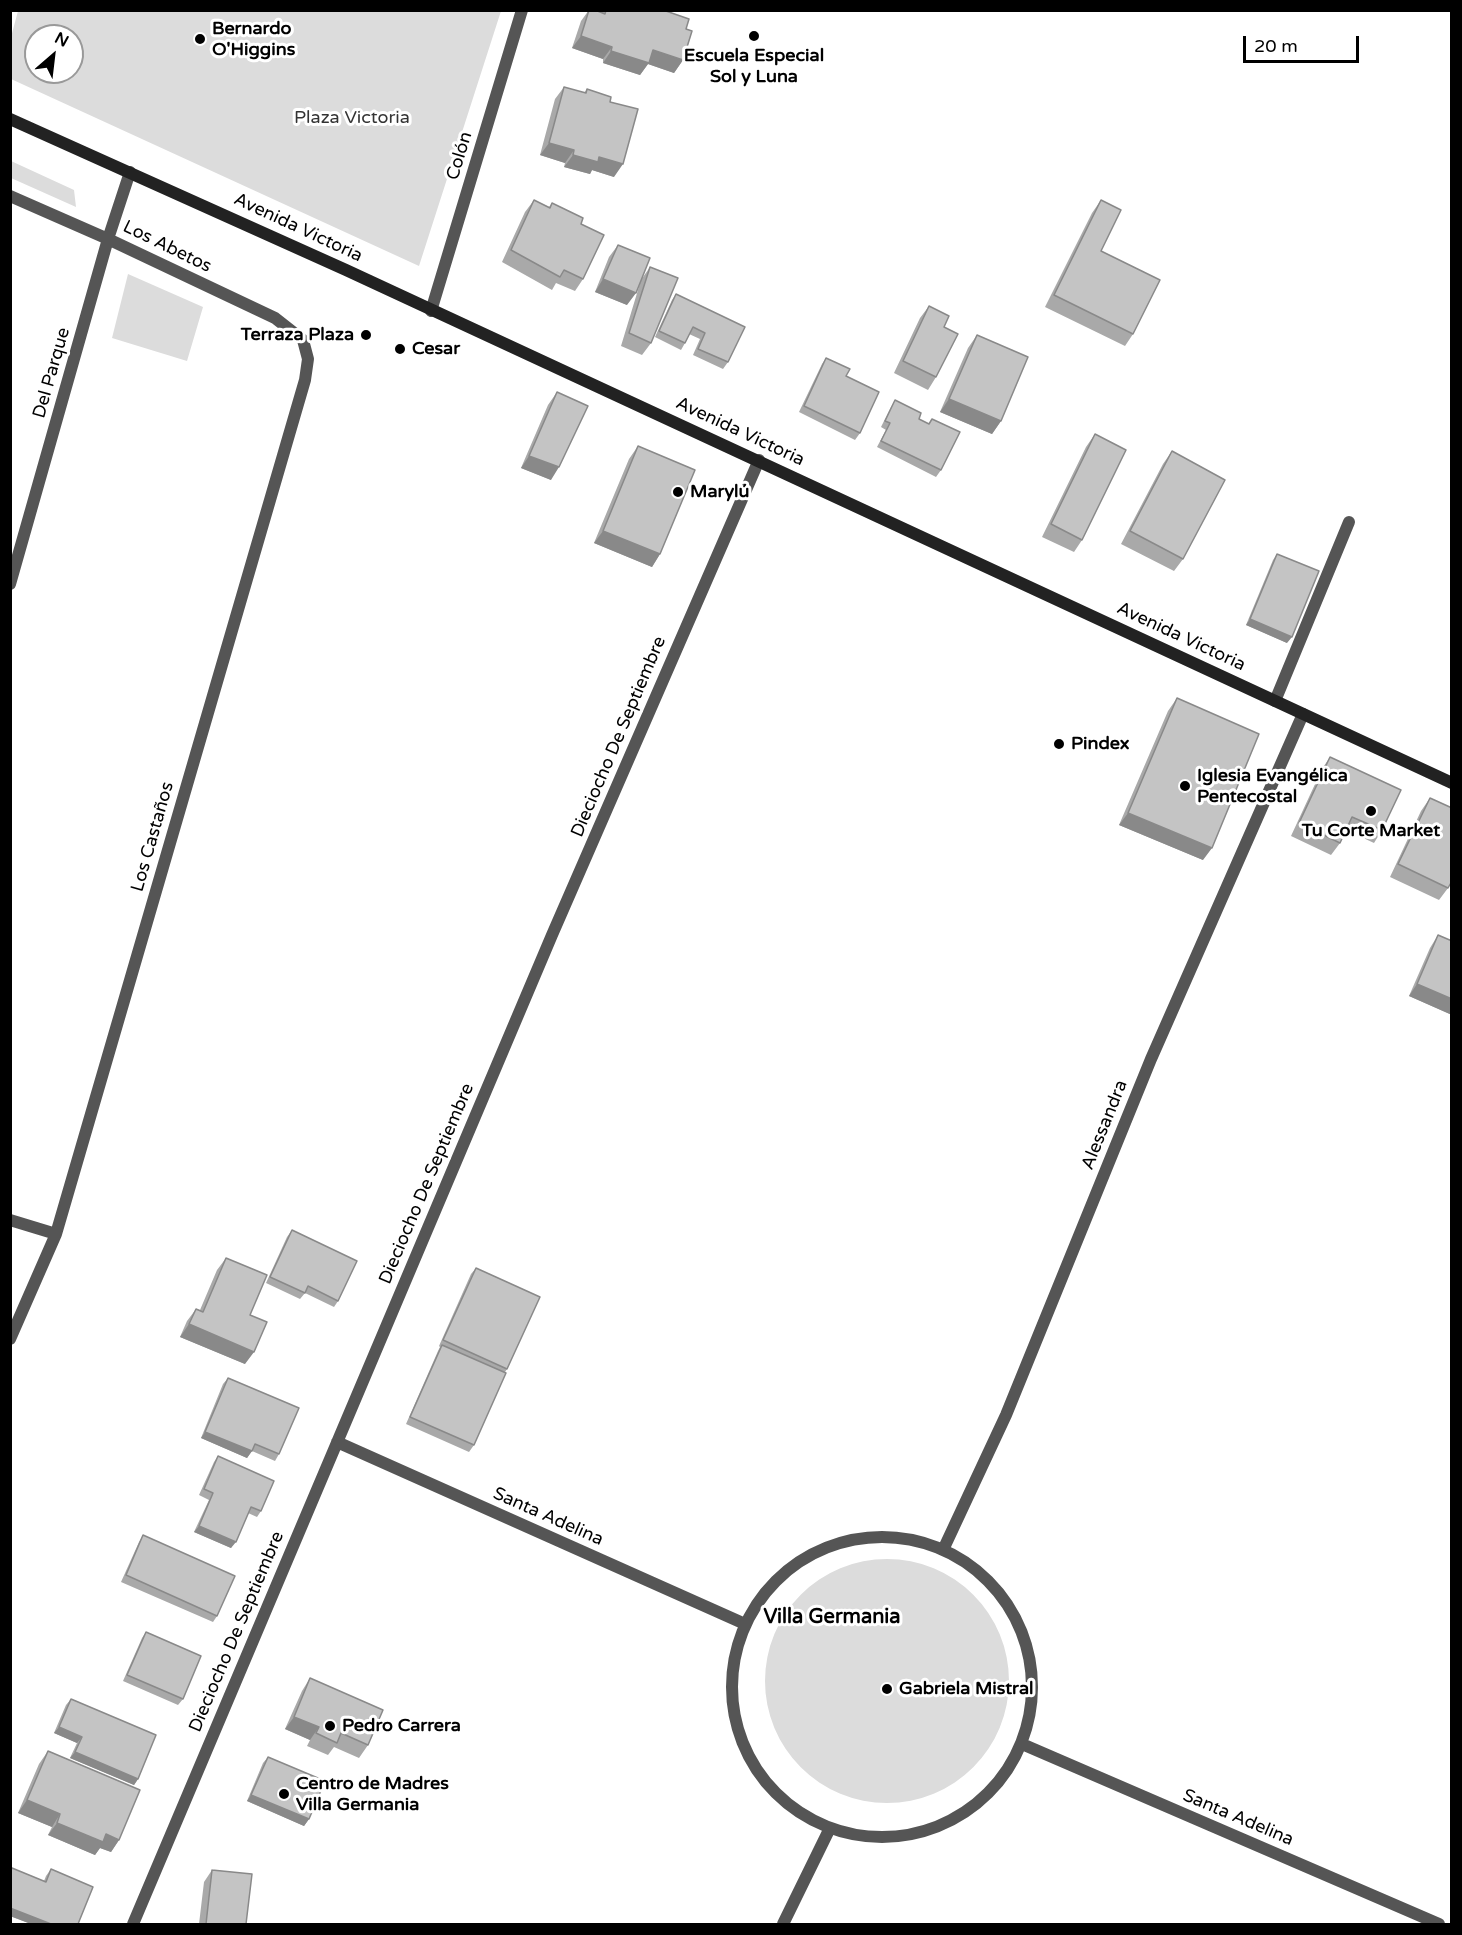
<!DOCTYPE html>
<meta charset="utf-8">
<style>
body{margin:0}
#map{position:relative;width:1462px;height:1935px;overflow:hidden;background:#fff;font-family:"Varela Round",sans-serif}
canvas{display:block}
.frame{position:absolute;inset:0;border:12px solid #000;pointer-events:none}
.north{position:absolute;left:24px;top:24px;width:60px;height:60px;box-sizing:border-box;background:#fff;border:2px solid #999;border-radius:50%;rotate:28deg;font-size:16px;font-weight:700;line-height:24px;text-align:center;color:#000}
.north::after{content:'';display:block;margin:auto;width:21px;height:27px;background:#000;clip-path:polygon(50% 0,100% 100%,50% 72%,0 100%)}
.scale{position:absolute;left:1243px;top:36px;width:116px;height:27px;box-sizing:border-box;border:3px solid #000;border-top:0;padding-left:8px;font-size:18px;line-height:21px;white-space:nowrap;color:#000;-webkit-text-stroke:4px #fff;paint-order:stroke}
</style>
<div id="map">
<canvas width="1462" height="1935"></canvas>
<div class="frame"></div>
<div class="north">N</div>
<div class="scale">20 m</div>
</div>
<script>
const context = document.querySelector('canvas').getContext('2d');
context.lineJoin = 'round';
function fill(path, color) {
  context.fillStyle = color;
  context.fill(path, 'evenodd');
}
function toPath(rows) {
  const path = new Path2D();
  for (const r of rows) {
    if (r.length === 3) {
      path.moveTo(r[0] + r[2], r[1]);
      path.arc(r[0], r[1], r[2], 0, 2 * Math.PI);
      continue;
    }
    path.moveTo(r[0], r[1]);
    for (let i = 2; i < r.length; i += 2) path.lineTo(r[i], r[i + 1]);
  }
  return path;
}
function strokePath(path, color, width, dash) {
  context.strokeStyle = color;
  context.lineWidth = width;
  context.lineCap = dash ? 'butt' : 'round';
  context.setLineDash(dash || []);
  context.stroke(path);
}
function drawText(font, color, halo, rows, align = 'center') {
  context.font = font + ' "Varela Round",sans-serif';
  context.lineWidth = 6;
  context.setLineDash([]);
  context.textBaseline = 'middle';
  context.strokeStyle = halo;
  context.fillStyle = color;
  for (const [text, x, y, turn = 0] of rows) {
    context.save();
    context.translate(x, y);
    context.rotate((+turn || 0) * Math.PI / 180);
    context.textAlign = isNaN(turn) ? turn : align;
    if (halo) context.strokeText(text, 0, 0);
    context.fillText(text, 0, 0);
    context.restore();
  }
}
const green = toPath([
 [18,11,18,10,501,11,419,266,11,79,11,37],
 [36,36,72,36,72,72,36,72],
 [11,161,74,190,76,207,11,178],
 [128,274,203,307,187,361,112,338],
 [887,1681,122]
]);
const street = toPath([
 [10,196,108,239,275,318,303,340,308,359,305,380,56,1234,10,1339],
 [431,311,522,10],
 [10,584,108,239,130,172],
 [1275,701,1349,522],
 [10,1220,56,1234],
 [337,1442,745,1624],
 [882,1687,150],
 [943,1550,1006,1415,1151,1059,1303,714],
 [1022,1744,1439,1924],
 [133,1924,552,935,759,460],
 [783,1924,830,1828]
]);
const secondary = toPath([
 [10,119,346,270,1452,783]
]);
const wall = toPath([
 [589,10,595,10,600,12,601,10,663,10,686,29,683,60,674,73,648,64,640,75,603,63,603,59,572,48,581,21],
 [564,87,584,93,587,89,610,102,614,177,592,170,590,174,564,167,565,163,540,155,555,99],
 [534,200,549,207,552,203,581,224,583,279,575,291,556,283,552,290,502,262,525,212],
 [1101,200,1101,251,1133,334,1125,346,1045,307,1092,213],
 [618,245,627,305,595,292,609,257],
 [650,267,651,343,642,355,621,346,641,280],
 [676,294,728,362,723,369,693,355,700,339,689,334,685,343,681,350,655,337,672,300],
 [929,306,944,327,936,377,928,390,894,373,920,318],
 [977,335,1001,421,992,434,940,412,968,348],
 [826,358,860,433,855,440,799,412,822,364],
 [557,392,551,480,521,468,548,405],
 [895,400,919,419,929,424,932,419,941,470,936,477,877,447,886,430,881,427,891,407],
 [1095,434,1082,540,1074,552,1042,537,1086,447],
 [638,446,660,554,652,567,594,543,629,459],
 [1172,451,1183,559,1174,571,1121,544,1163,464],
 [1277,554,1287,643,1246,625,1273,560],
 [1177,698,1203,860,1119,825,1168,711],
 [1330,757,1382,830,1374,843,1346,830,1340,843,1331,855,1291,836,1322,769],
 [1430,798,1448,888,1439,900,1390,877,1421,811],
 [1438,935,1452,941,1452,1015,1409,996,1430,948],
 [292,1230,338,1301,334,1307,305,1293,300,1299,266,1283,287,1237],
 [226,1258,250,1315,245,1364,180,1337,187,1321,196,1309,200,1310,217,1270],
 [476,1268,507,1369,505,1372,474,1445,469,1452,406,1424,438,1351,440,1347,439,1346,471,1274],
 [228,1378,279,1454,275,1461,252,1451,247,1458,201,1438,223,1384],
 [218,1456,261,1511,257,1517,248,1513,231,1548,194,1532,209,1500,199,1495,214,1462],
 [143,1535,217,1616,213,1622,121,1582,139,1542],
 [146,1632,183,1699,178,1705,123,1681,142,1638],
 [310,1678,368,1745,359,1758,334,1747,328,1755,307,1746,310,1740,285,1729,302,1691],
 [71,1699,138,1779,134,1785,70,1758,77,1743,54,1733,66,1705],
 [48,1751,119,1840,111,1852,100,1848,95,1855,48,1835,52,1827,18,1813,39,1764],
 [268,1757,309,1819,304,1826,247,1801,263,1763],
 [12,1868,44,1881,46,1876,51,1869,78,1924,31,1924,10,1916,10,1870],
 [212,1870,246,1924,199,1924,204,1882]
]);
const shadedWall = toPath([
 [581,36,612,47,603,59,572,48],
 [653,50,683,60,674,73,648,64,640,75,603,63,611,51],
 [549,143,574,150,565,163,540,155],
 [573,155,599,157,623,164,614,177,592,170,590,174,564,167],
 [603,279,636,293,627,305,595,292],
 [949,399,1001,421,992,434,940,412],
 [529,456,559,467,551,480,521,468],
 [603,531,660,554,652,567,594,543],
 [1250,619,1292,637,1287,643,1246,625],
 [1128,813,1212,848,1203,860,1119,825],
 [1417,984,1452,999,1452,1015,1409,996],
 [189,1324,254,1352,245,1364,180,1337],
 [205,1432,252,1451,247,1458,201,1438],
 [199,1526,236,1542,231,1548,194,1532],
 [294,1717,319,1727,310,1740,285,1729],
 [59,1727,82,1737,77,1743,54,1733],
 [75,1752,138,1779,134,1785,70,1758],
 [251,1795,309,1819,304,1826,247,1801],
 [27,1800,60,1814,52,1827,18,1813],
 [57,1823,106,1834,119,1840,111,1852,100,1848,95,1855,48,1835],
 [10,1908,51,1924,31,1924,10,1916]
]);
const building = toPath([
 [589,10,595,10,605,14,606,10,663,10,689,19,686,29,692,31,683,60,653,50,649,63,611,51,612,47,581,36,589,10],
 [564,87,586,93,587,89,611,97,610,102,638,109,623,164,599,157,598,162,573,155,574,150,549,143,564,87],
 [534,200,550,208,552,203,583,218,581,224,604,235,583,279,564,270,560,277,511,250,534,200],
 [1101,200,1121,210,1101,251,1160,280,1133,334,1054,295,1101,200],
 [618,245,650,258,636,293,603,279,618,245],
 [650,267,678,278,651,343,629,333,650,267],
 [676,294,745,327,728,362,698,349,705,333,693,327,685,343,659,331,676,294],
 [929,306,949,316,944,327,958,334,936,377,903,361,929,306],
 [977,335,1028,357,1001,421,949,399,977,335],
 [826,358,850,369,846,376,879,392,860,433,804,406,826,358],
 [557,392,588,406,559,467,529,456,557,392],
 [895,400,921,413,919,419,929,424,932,419,960,432,941,470,881,441,890,423,885,421,895,400],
 [1095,434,1126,450,1082,540,1051,524,1095,434],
 [638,446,695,470,660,554,603,531,638,446],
 [1172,451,1225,480,1183,559,1130,531,1172,451],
 [1277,554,1319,571,1292,637,1250,619,1277,554],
 [1177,698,1259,734,1212,848,1128,813,1177,698],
 [1330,757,1401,790,1382,830,1352,817,1340,843,1299,823,1330,757],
 [1430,798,1452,808,1452,881,1448,888,1398,864,1430,798],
 [1438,935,1452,941,1452,999,1417,984,1438,935],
 [292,1230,357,1261,338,1301,308,1286,305,1293,270,1277,292,1230],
 [226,1258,267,1275,250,1315,267,1322,254,1352,189,1324,196,1309,203,1312,226,1258],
 [476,1268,540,1297,507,1369,443,1340,476,1268],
 [442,1345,506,1373,474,1445,410,1417,442,1345],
 [228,1378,299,1408,279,1454,255,1444,252,1451,205,1432,228,1378],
 [218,1456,274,1481,261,1511,251,1507,236,1542,199,1526,213,1493,204,1489,218,1456],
 [143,1535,235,1576,217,1616,126,1575,143,1535],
 [146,1632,201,1656,183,1699,127,1675,146,1632],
 [310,1678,383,1710,368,1745,341,1733,337,1743,316,1733,319,1727,294,1717,310,1678],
 [71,1699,156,1735,138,1779,75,1752,82,1737,59,1727,71,1699],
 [48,1751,140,1790,119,1840,106,1834,103,1842,57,1823,60,1814,27,1800,48,1751],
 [268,1757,325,1781,309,1819,251,1795,268,1757],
 [12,1868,46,1882,51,1869,93,1887,78,1924,51,1924,10,1908,10,1871,12,1868],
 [212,1870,252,1874,246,1924,206,1924,212,1870]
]);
const markers = [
 [754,36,6,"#000"],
 [200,39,6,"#000"],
 [366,335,6,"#000"],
 [400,349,6,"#000"],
 [678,492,6,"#000"],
 [1059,744,6,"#000"],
 [1185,786,6,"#000"],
 [1371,811,6,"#000"],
 [887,1689,6,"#000"],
 [330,1726,6,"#000"],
 [284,1794,6,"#000"]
];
const poiNames = [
 ["Bernardo",212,29],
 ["O'Higgins",212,50],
 ["Escuela Especial",754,56,"center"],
 ["Sol y Luna",754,77,"center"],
 ["Terraza Plaza",354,335,"right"],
 ["Cesar",412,349],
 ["Marylú",690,492],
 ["Pindex",1071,744],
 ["Iglesia Evangélica",1197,776],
 ["Pentecostal",1197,797],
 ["Tu Corte Market",1371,831,"center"],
 ["Gabriela Mistral",899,1689],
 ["Pedro Carrera",342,1726],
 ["Centro de Madres",296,1784],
 ["Villa Germania",296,1805]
];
const parkNames = [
 ["Plaza Victoria",352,118]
];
const streetNames = [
 ["Colón",460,156,-73],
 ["Avenida Victoria",298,228,25],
 ["Los Abetos",167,247,26],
 ["Del Parque",52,373,-74],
 ["Avenida Victoria",740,432,25],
 ["Avenida Victoria",1181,637,25],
 ["Dieciocho De Septiembre",619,737,-67],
 ["Los Castaños",153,837,-74],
 ["Alessandra",1105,1125,-68],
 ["Dieciocho De Septiembre",427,1184,-67],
 ["Santa Adelina",548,1517,24],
 ["Dieciocho De Septiembre",237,1632,-67],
 ["Santa Adelina",1238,1818,23]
];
const neighbourhoodNames = [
 ["Villa Germania",832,1618]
];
fill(green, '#dcdcdc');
strokePath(street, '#555', 12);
strokePath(secondary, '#222', 12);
fill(wall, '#a9a9a9');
fill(shadedWall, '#898989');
fill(building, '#c4c4c4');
strokePath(building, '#898989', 1.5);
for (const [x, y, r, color] of markers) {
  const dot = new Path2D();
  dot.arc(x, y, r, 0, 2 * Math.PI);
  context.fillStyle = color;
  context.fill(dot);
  strokePath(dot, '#fff', 2);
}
drawText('bold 18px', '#000', '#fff', poiNames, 'left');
drawText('18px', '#333', '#fff', parkNames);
drawText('18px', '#000', '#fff', streetNames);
drawText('bold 20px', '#000', '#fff', neighbourhoodNames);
</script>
